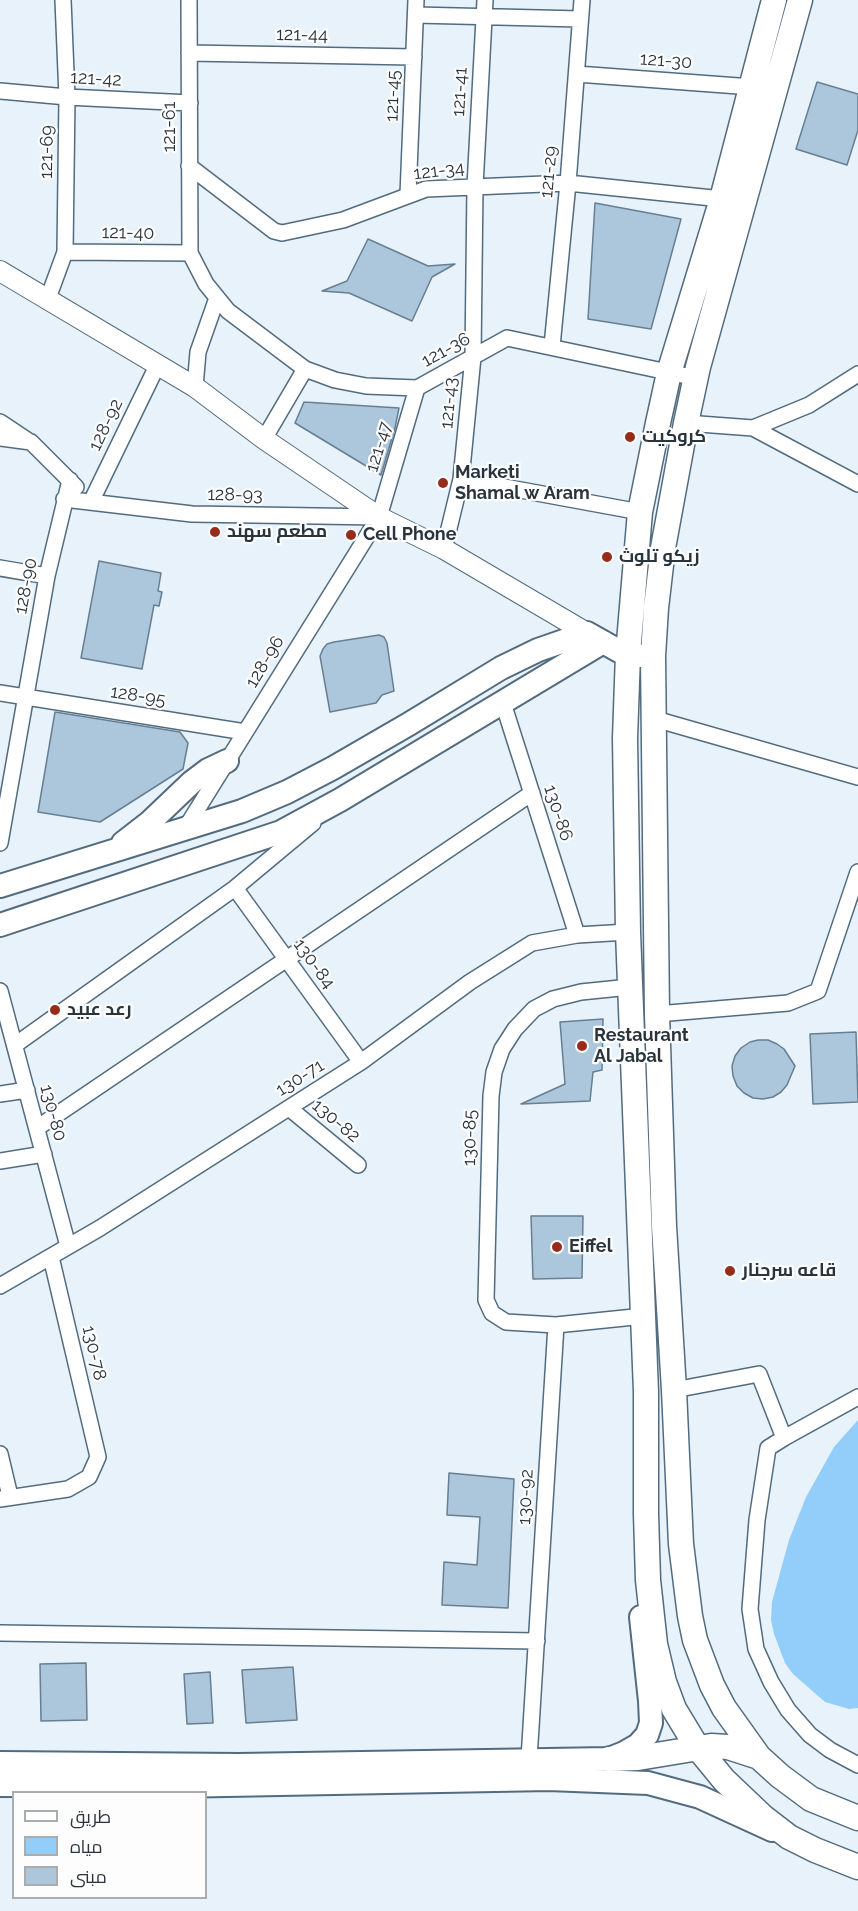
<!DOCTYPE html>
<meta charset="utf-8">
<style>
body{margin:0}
#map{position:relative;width:858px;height:1911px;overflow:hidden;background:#e7f2fa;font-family:Raleway,Cairo,sans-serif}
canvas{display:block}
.legend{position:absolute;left:12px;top:1791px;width:195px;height:108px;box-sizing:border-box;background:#fdfdfd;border:2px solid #a9adb0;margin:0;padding:8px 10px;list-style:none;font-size:18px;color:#2a343d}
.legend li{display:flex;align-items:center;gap:12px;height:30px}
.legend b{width:30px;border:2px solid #a9adb0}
</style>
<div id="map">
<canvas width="858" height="1911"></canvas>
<ul class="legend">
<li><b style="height:8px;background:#fff"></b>طريق</li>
<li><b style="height:16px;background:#93cefb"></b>مياه</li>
<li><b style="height:16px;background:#acc7dc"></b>مبنى</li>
</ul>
</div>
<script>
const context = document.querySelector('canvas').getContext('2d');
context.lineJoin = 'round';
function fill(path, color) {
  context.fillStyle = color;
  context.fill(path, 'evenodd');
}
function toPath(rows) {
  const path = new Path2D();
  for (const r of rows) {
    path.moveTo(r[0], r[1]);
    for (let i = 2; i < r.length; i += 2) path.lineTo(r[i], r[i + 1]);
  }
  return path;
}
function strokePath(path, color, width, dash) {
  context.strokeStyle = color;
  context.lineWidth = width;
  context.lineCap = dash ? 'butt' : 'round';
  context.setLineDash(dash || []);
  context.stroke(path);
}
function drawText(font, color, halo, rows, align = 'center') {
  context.font = font + ' Raleway,Cairo,sans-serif';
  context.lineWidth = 4.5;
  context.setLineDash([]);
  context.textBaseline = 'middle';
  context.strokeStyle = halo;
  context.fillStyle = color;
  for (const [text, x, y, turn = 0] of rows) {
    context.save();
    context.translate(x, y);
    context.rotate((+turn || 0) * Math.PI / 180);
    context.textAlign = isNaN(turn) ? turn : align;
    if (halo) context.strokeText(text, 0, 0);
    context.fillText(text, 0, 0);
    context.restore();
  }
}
const water = toPath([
 [858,1420,858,1708,849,1709,825,1702,793,1674,785,1663,774,1634,771,1620,772,1602,789,1540,806,1497,834,1447]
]);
const building = toPath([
 [817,82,858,94,858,130,847,165,796,149,817,82],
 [595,203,681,219,651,329,588,319,595,203],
 [368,239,428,266,455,264,432,277,412,321,349,293,322,291,347,281,368,239],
 [304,402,399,408,395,428,381,475,295,423,304,402],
 [99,561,161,573,158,591,162,592,159,606,154,605,142,669,81,658,99,561],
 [379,635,384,637,387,643,394,691,382,695,376,703,330,712,320,656,323,649,327,644,334,642,379,635],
 [55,712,180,732,188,743,183,769,100,822,38,812,55,712],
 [603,1019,602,1070,593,1072,590,1101,521,1104,565,1084,560,1022,603,1019],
 [856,1032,858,1102,813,1104,810,1034,856,1032],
 [758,1040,768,1040,777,1044,784,1049,795,1066,787,1085,781,1092,773,1097,763,1099,753,1098,744,1093,737,1086,733,1076,732,1066,735,1056,741,1048,750,1042,758,1040],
 [531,1216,583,1216,582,1278,533,1279,531,1216],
 [449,1473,514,1479,508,1608,442,1605,444,1562,477,1565,480,1517,447,1515,449,1473],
 [86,1663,87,1720,41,1721,40,1664,86,1663],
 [293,1667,297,1720,246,1723,242,1670,293,1667],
 [210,1672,213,1723,187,1724,184,1674,210,1672]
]);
const minor = toPath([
 [189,0,190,253,206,284,228,311,305,369,335,380,366,386,417,388,507,338,696,378],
 [416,15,580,19],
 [189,53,414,57],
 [577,74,752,87],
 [0,91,67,97,190,103],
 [189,166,274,231,282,233,343,220,426,189,568,183,722,199],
 [408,195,416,0],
 [65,252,190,253],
 [47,301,65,252,67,97,63,0],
 [552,346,568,183,582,0],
 [195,387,198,352,217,298],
 [0,422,27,440],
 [686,423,753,428,809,405,858,374],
 [753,428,858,484],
 [0,438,31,442,76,487],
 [264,439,305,369],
 [461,479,640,512],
 [64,499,192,514,379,517],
 [91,502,157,366],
 [444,549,461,479,473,357,475,186,485,0],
 [0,568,47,576],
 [0,693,245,732],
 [503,703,577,935],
 [655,719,858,777],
 [185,829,379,517,417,388],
 [0,843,47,576,70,480],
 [235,888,361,1062],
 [630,987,581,992,553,999,534,1009,515,1029,502,1049,494,1072,491,1096,486,1300,492,1313,506,1322,556,1325,644,1316],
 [0,991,68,1246],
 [657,1014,788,1003,818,991,858,872],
 [15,1045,235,888,313,823],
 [0,1094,27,1090],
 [289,1108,358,1165],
 [37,1128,532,793],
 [0,1161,44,1154],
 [0,1286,100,1228,361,1062,470,982,532,943,577,935,628,932],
 [674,1390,759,1374,784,1438,858,1397],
 [784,1438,768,1448,757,1520,750,1609,756,1649,771,1682,788,1710,810,1735,830,1750,858,1765],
 [0,1454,10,1496],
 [0,1499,68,1489,89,1477,98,1457,51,1257],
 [0,1633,537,1641],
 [529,1759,556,1325]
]);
const tertiary = toPath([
 [0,271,195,387,264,439,379,517,444,549,587,633]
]);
const secondary = toPath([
 [123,843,150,822,192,782,208,770,227,761],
 [0,886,242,811,287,792,333,768,409,724,501,668,538,650,587,633,619,651,641,656,653,656],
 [0,925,281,832,340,800,603,642],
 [0,1763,239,1765,609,1759,624,1753,638,1745,647,1735,651,1723,650,1701,641,1617],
 [0,1785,173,1786,549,1779,648,1783,700,1797,772,1830]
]);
const primary = toPath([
 [774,0,722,199,669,373,658,423,640,512,628,654,625,738,628,932,646,1392,646,1514,648,1580,655,1644,664,1682,674,1709,697,1747,724,1780,763,1817,789,1837,815,1850,858,1867],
 [800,0,698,367,686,423,663,548,656,608,653,656,657,1014,664,1226,674,1390,681,1544,690,1616,695,1640,712,1685,724,1708,759,1757,780,1776,811,1799,858,1818],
 [609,1759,638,1758,711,1746,728,1747,759,1757]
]);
const markers = [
 [630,437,6,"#962c1b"],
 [443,483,6,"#962c1b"],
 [215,532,6,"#962c1b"],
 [351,535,6,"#962c1b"],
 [607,557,6,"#962c1b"],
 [55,1010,6,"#962c1b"],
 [582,1046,6,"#962c1b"],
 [557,1247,6,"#962c1b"],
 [730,1271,6,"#962c1b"]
];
const streetNames = [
 ["121-44",302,35,1],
 ["121-30",666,61,4],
 ["121-42",96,79,3],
 ["121-41",460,92,-87],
 ["121-45",393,96,-88],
 ["121-61",170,127,-90],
 ["121-69",47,152,-89],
 ["121-34",439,171,-7],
 ["121-29",549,172,-85],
 ["121-40",128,233,1],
 ["121-36",446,350,-29],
 ["121-43",449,403,-85],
 ["128-92",106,425,-64],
 ["121-47",379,447,-73],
 ["128-93",235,495,1],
 ["128-90",26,586,-79],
 ["128-96",265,662,-59],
 ["128-95",138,696,9],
 ["130-86",558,813,72],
 ["130-84",314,964,54],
 ["130-71",300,1078,-32],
 ["130-80",53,1113,75],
 ["130-82",336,1121,40],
 ["130-85",470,1138,-89],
 ["130-78",94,1353,77],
 ["130-92",526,1497,-87]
];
const poiNames = [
 ["كروكيت",642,437],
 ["Marketi",455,473],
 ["Shamal w Aram",455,494],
 ["مطعم سهند",227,532],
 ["Cell Phone",363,535],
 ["زيكو تلوث",619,557],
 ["رعد عبيد",67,1010],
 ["Restaurant",594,1036],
 ["Al Jabal",594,1057],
 ["Eiffel",569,1247],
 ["قاعه سرجنار",742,1271]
];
fill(water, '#93cefb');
fill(building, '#acc7dc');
strokePath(building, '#667f92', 1.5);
strokePath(minor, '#526b7e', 18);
strokePath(tertiary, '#526b7e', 22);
strokePath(secondary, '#526b7e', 26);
strokePath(primary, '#526b7e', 27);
strokePath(minor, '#fff', 15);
strokePath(tertiary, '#fff', 20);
strokePath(secondary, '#fff', 22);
strokePath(primary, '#fff', 24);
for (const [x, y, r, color] of markers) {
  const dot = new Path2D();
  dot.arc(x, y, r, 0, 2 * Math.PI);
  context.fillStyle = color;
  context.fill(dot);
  strokePath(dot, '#fdfdfd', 2);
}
drawText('18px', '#2a343d', '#fdfdfd', streetNames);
drawText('bold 18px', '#2a343d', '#fdfdfd', poiNames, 'left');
</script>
